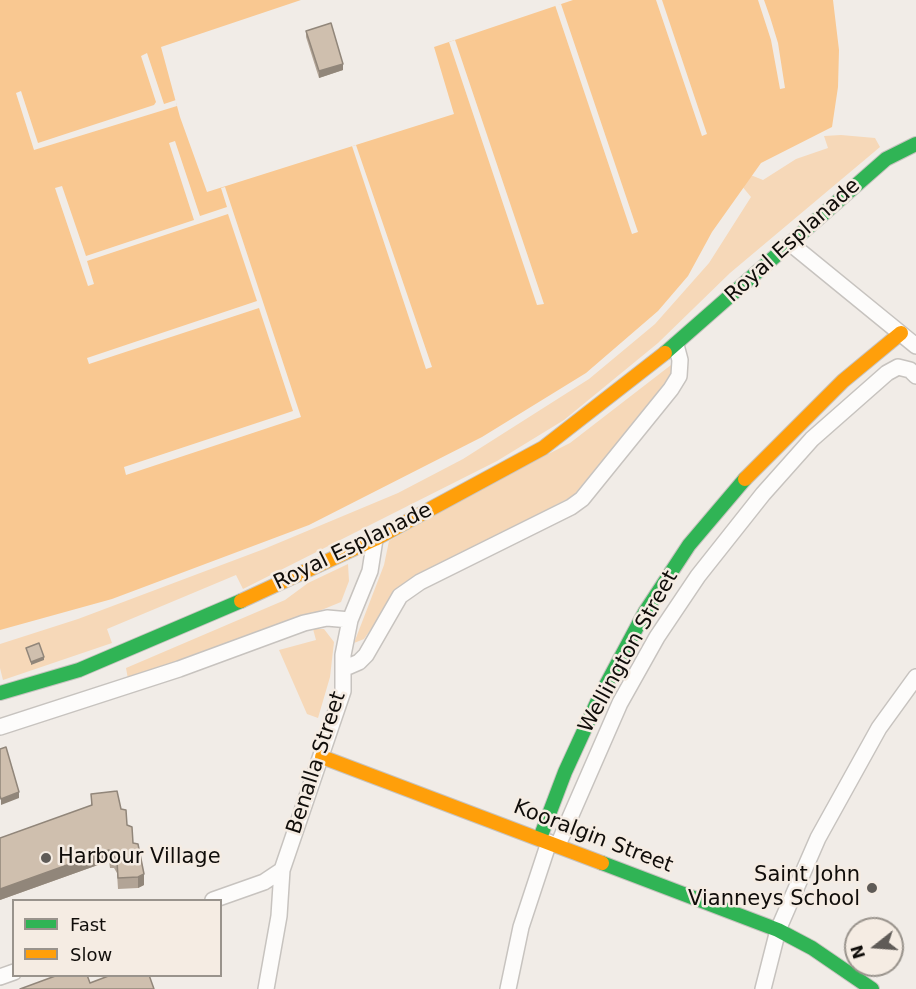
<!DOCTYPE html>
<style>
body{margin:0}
#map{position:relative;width:916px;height:989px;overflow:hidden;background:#f1ece7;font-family:"DejaVu Sans",sans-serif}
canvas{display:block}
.legend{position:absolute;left:12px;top:899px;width:210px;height:78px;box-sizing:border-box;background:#f5ece3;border:2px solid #99938c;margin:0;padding:8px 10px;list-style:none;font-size:18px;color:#100d0a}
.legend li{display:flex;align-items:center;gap:12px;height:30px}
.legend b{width:30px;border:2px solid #99938c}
.north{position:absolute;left:844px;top:917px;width:60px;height:60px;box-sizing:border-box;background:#f5ece3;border:2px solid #99938c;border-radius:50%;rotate:253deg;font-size:16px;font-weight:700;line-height:24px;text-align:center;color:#100d0a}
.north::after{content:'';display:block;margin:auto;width:21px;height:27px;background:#5f5b57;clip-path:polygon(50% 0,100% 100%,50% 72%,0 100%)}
</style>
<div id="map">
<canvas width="916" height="989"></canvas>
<ul class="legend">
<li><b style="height:8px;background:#30b455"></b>Fast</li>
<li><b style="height:8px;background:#ff9f0a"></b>Slow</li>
</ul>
<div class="north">N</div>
</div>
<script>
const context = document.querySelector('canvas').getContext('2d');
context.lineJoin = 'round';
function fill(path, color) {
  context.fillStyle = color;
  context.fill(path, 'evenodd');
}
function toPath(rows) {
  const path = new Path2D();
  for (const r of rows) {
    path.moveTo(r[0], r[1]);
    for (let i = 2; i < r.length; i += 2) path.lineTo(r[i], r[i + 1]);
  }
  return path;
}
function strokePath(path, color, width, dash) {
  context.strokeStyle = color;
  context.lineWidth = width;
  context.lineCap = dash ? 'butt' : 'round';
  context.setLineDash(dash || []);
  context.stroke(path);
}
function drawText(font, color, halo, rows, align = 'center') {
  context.font = font + ' "DejaVu Sans",sans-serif';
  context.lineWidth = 5;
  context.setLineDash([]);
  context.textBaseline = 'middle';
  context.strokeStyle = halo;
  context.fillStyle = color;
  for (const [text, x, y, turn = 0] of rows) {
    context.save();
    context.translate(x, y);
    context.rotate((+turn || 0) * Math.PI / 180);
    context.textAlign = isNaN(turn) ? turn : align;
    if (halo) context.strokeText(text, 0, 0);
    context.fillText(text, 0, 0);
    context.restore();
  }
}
const green = toPath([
 [841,135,875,138,880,147,730,273,658,343,564,420,497,461,243,589,236,575,107,629,112,643,3,680,0,668,0,644,78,619,264,549,398,493,463,459,589,379,655,324,709,263,751,197,741,185,748,174,763,180,796,159,828,148,824,136],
 [671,365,674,369,672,376,573,496,403,584,364,639,354,643,384,565,389,541,489,484,570,443],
 [348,564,349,581,341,602,251,639,128,679,126,668,285,600,308,583],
 [313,629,324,629,334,642,330,677,318,718,307,714,279,650,316,640]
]);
const water = toPath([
 [0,0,301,0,161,47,180,117,207,192,454,114,434,47,573,0,833,0,839,50,838,87,832,127,761,163,712,232,688,276,658,311,586,373,482,437,309,525,112,599,0,630]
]);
const pier = toPath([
 [656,0,662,0,707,134,702,136],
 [758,0,764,0,770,17,778,43,785,88,780,89,771,40],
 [561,4,638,232,632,234,555,5],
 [455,40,544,304,537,305,449,42],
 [147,53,164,104,176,100,177,106,34,150,16,93,21,91,38,143,154,105,156,102,141,56],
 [175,141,200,216,227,207,221,188,225,187,301,417,126,475,124,467,293,411,259,308,89,364,87,358,257,301,228,214,87,261,94,284,88,286,55,188,62,186,86,256,194,220,169,143],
 [356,145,432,367,426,369,352,146]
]);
const street = toPath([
 [791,244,916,346],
 [343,669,359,662,366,655,400,596,420,582,571,507,582,499,671,389,679,376,680,360,676,345],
 [0,727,179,669,304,623,327,618,350,620],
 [558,845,620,703,657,637,698,576,763,494,812,439,887,373,898,367,910,370,916,376],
 [213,900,264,882,282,870],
 [0,977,14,972],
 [266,989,279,916,282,870,343,691,343,655,350,620,370,571,375,539],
 [508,989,521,927,549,842],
 [763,989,778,930,818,838,879,728,916,677]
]);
const fast = toPath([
 [665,353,886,159,916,144],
 [0,693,79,670,241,601],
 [540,838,565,772,599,698,645,612,689,545,745,479],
 [602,863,778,930,812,948,872,989]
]);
const slow = toPath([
 [745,479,843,381,901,333],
 [241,601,375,539,543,448,665,353],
 [322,757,602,863]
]);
const wall = toPath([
 [306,31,343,70,319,78,306,37],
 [91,794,121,809,133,843,144,885,138,888,118,889,117,873,114,868,110,868,109,861,0,900,0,838,91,806]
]);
const shadedWall = toPath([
 [343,64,343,70,319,78,319,71],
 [44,657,44,660,31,665,31,662],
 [19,792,19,798,1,805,1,799],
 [109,850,109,861,0,900,0,889],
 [144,874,144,885,138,888,138,877]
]);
const building = toPath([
 [331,23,343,64,319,71,306,31,331,23],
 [39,643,44,657,31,662,26,648,39,643],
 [6,747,19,792,1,799,0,796,0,749,6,747],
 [117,791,121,809,126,810,127,825,132,827,133,843,138,844,144,874,138,877,118,878,117,861,114,856,110,857,109,850,0,889,0,838,92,805,91,794,117,791],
 [58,975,87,975,90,983,111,975,149,975,154,989,20,989,58,975]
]);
const markers = [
 [46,858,6,"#5f5b57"],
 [872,888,6,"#5f5b57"]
];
const streetNames = [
 ["Royal Esplanade",793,241,-42],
 ["Royal Esplanade",353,547,-26],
 ["Wellington Street",629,652,-61],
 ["Benalla Street",317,763,-72],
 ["Kooralgin Street",593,837,21]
];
const poiNames = [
 ["Harbour Village",58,858],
 ["Saint John",860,876,"right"],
 ["Vianneys School",860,900,"right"]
];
fill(green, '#f6d8b8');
fill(water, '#f9c891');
fill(pier, '#f1ece7');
strokePath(street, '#c7c3bf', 18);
strokePath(fast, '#c7c3bf', 16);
strokePath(slow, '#c7c3bf', 16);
strokePath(street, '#fdfcfb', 15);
strokePath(fast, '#30b455', 14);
strokePath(slow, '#ff9f0a', 14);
fill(wall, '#b2a496');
fill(shadedWall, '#91867a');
fill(building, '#cfbfae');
strokePath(building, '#91867a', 1.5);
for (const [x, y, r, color] of markers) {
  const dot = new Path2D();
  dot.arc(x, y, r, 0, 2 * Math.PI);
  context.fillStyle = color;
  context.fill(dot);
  strokePath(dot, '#f5ece3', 2);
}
drawText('21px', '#100d0a', '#f5ece3', streetNames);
drawText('21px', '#100d0a', '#f5ece3', poiNames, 'left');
</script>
